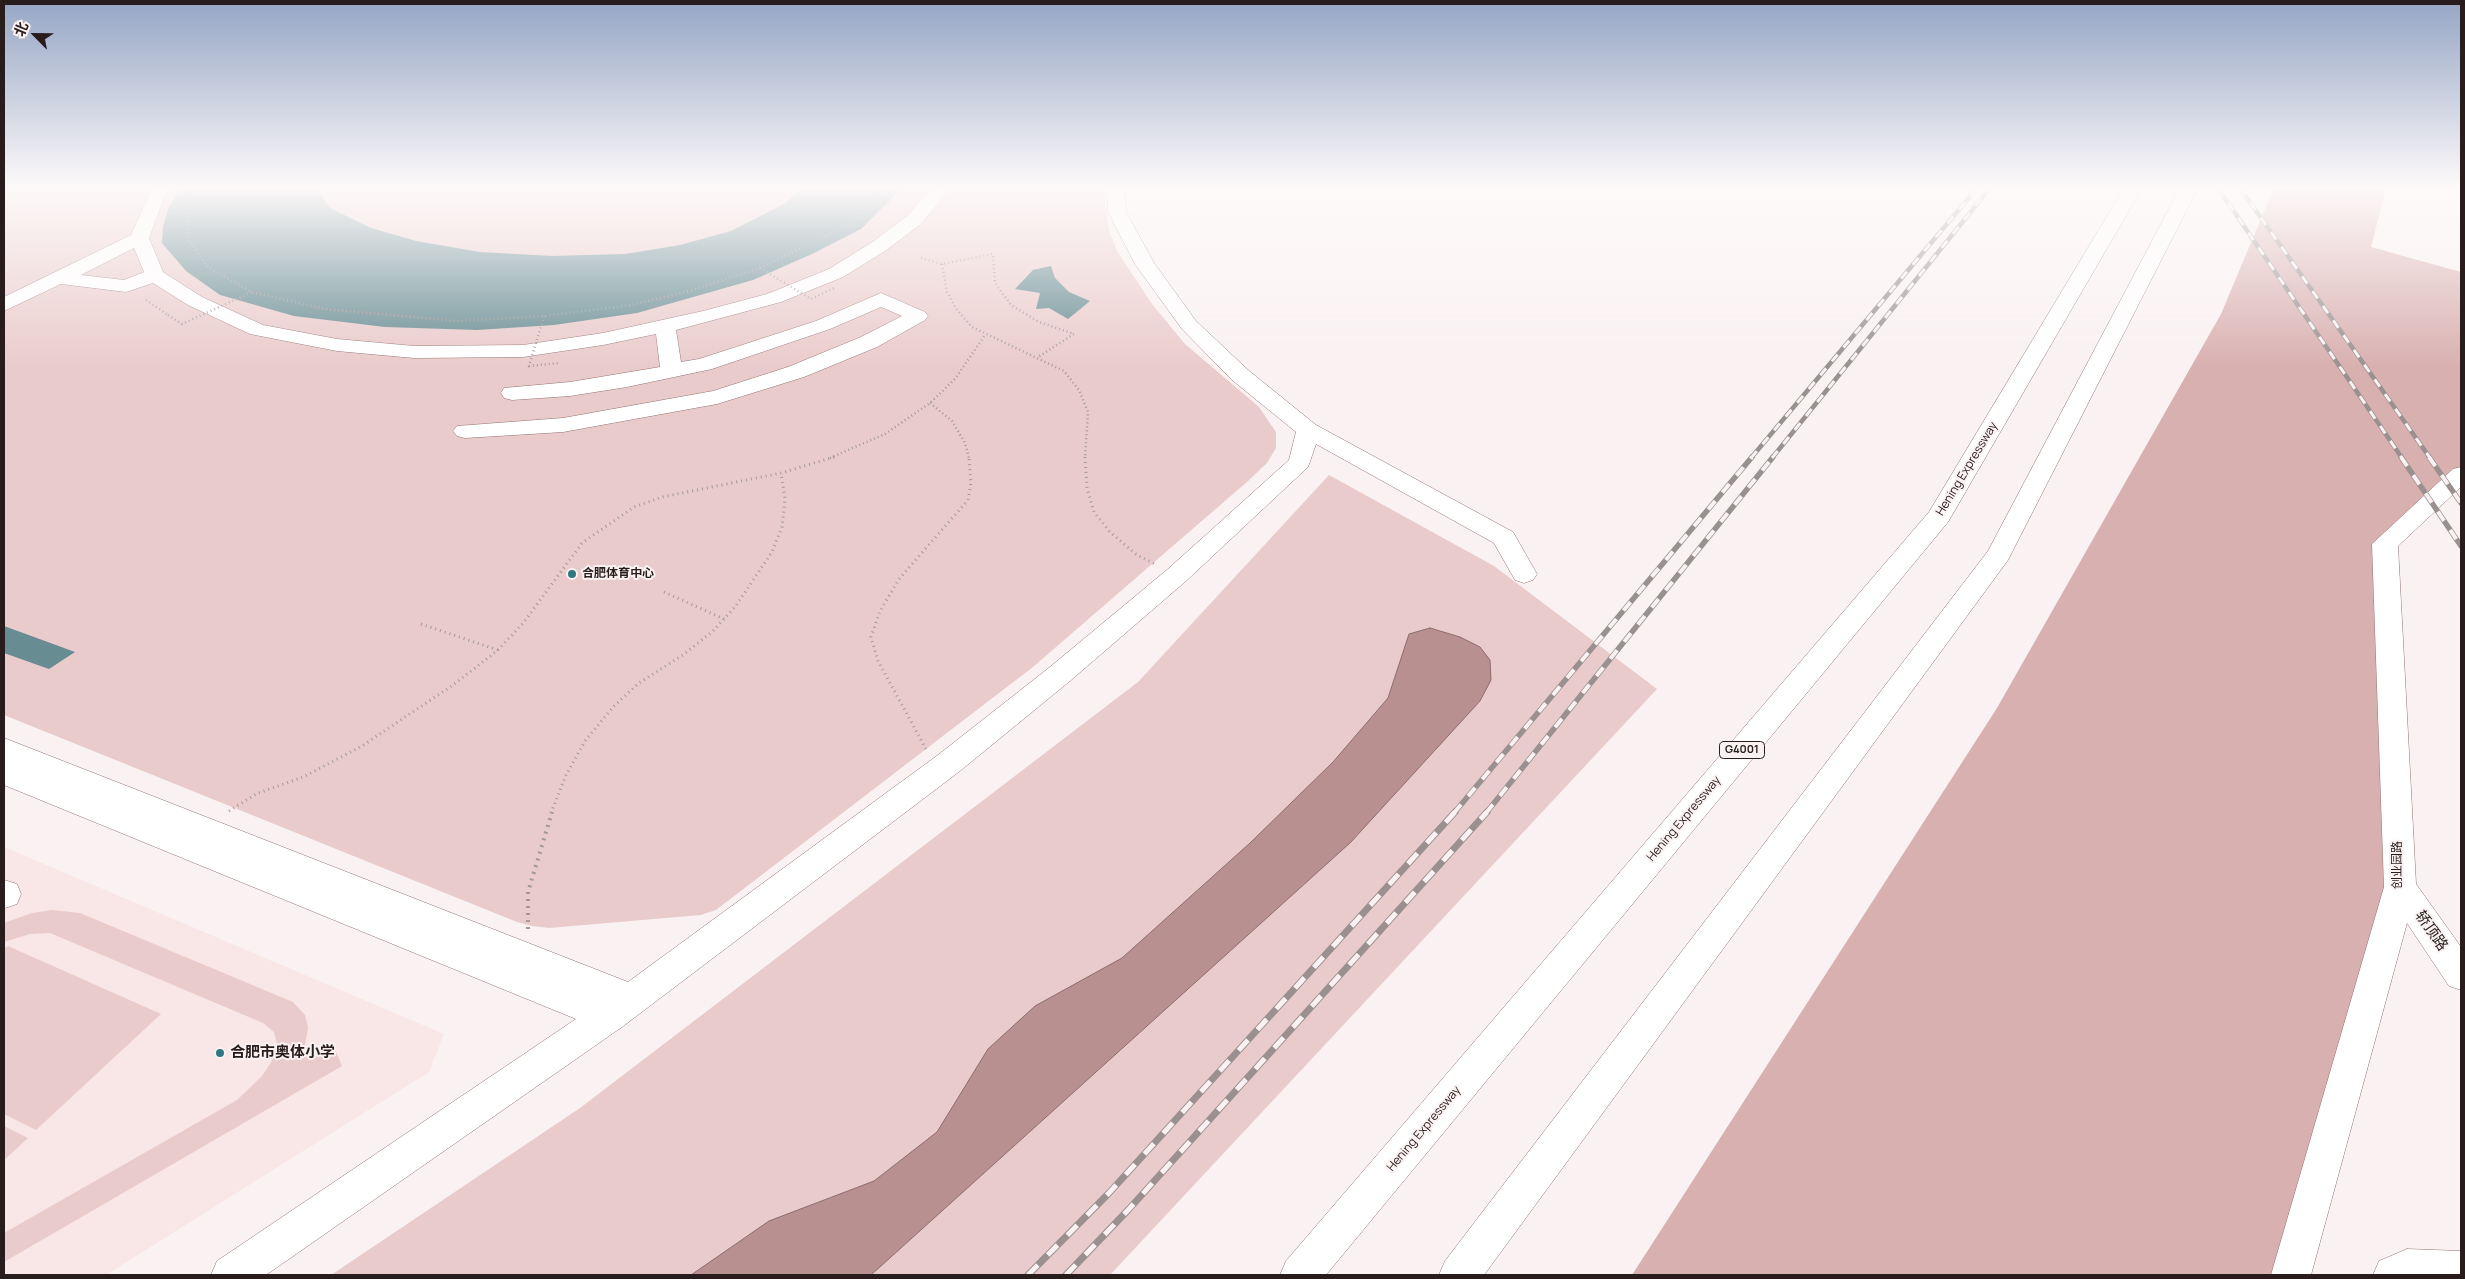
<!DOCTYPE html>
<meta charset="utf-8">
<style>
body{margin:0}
#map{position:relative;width:2465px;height:1279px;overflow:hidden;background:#faf2f2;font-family:Manrope,"Noto Sans SC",sans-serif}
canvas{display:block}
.frame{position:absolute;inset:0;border:5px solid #291c1c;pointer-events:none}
.north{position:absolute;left:10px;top:10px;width:50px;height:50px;-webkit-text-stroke:4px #faf2f2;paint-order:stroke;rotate:293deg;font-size:14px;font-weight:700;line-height:20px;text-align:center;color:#291c1c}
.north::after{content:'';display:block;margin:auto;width:18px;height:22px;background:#291c1c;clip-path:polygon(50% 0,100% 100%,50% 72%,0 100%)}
</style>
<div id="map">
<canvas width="2465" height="1279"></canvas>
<div class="frame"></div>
<div class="north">北</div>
</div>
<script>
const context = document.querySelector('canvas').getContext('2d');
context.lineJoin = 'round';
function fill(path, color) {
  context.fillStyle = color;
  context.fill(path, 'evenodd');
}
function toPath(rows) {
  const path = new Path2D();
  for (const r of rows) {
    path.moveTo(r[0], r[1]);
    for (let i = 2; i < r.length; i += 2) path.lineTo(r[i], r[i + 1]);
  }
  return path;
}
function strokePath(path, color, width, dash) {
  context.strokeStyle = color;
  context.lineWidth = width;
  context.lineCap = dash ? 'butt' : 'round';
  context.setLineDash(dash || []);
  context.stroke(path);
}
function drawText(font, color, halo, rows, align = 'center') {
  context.font = font + ' Manrope,"Noto Sans SC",sans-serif';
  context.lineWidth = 4;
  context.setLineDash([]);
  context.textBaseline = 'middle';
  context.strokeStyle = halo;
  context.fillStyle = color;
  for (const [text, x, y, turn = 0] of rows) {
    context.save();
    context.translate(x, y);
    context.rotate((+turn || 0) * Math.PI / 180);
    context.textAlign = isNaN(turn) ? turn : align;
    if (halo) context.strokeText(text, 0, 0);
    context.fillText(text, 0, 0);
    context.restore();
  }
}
const built = toPath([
 [4,847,444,1034,429,1072,106,1275,4,1275]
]);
const green = toPath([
 [4,188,1103,188,1109,230,1117,251,1152,304,1185,344,1259,407,1276,432,1276,448,1267,463,1248,481,1033,667,716,910,701,915,549,928,532,926,517,922,4,715],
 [1329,475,1494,566,1657,689,1110,1275,331,1275,580,1108,1138,682],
 [52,910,80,913,293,1002,305,1015,308,1028,303,1057,332,1042,342,1066,4,1262,4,1233,237,1100,262,1076,272,1061,277,1044,274,1032,263,1023,50,933,30,934,4,942,4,923,32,913],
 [8,946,161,1014,36,1130,4,1114,4,949],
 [4,1126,28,1138,4,1160]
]);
const forest = toPath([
 [2274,188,2386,188,2371,247,2461,272,2461,474,2385,544,2400,887,2291,1275,1632,1275,1997,708,2221,314]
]);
const water = toPath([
 [1430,628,1460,637,1480,647,1490,660,1491,680,1480,701,1351,842,871,1275,691,1275,769,1221,874,1181,937,1132,988,1049,1035,1006,1122,958,1250,843,1333,762,1388,698,1409,634,1430,628]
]);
const building = toPath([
 [181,188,316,188,330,208,371,228,416,241,480,252,552,256,625,254,680,245,731,231,784,204,803,188,902,188,861,229,812,254,753,280,637,313,554,325,477,330,385,327,294,316,220,295,186,271,162,243,163,227,168,209],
 [1051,266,1055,278,1069,292,1090,301,1068,319,1049,308,1036,309,1040,293,1015,289,1033,270],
 [4,626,75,652,49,669,4,653]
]);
const pathFar2 = toPath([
 [198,188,186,205,188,239,208,267,252,292,324,309,458,321,544,316,632,305,693,290,760,268,854,222,886,188],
 [921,258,942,264,993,254,995,283,1011,305,1039,322,1074,334,1038,357],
 [942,264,947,292,957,310,972,327,1064,371,1079,390,1088,412,1085,458],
 [146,300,168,315],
 [930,403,952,421,965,443,969,458],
 [830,458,885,434,930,403,955,379,985,335]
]);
const pathFar1 = toPath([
 [1085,457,1087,488,1094,512,1110,532,1137,555,1155,564],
 [664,592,724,619],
 [421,624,498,650],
 [926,749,878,661,871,637,880,611,899,579,968,500,971,483,969,457],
 [229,811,256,794,303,777,362,746,453,685,498,650,524,622,582,543,634,507,662,497,781,473,834,457],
 [551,813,566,775,585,741,614,706,639,683,683,655,713,631,735,607,772,552,782,527,785,499,781,473]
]);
const path = toPath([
 [528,929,528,892,552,812]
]);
const minor = toPath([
 [152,188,172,188,165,195,149,238,163,272,202,297,263,325,337,339,414,346,523,345,603,333,703,311,767,294,829,269,871,243,907,216,932,188,951,188,921,224,885,251,843,277,781,302,676,330,681,362,699,359,816,321,881,293,925,312,928,316,925,320,877,347,804,377,717,404,563,432,465,438,457,436,453,431,457,426,563,418,713,391,788,367,861,337,902,316,881,307,830,329,712,369,627,387,570,396,512,400,504,398,501,393,504,388,570,382,660,367,656,334,603,345,523,357,414,358,337,351,250,334,188,305,153,283,126,292,61,284,4,311,4,297,131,235,152,188],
 [134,248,144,272,124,280,81,275,134,248],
 [1107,188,1125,188,1126,212,1154,263,1196,321,1248,370,1316,425,1513,532,1537,574,1533,580,1524,583,1515,580,1494,543,1316,444,1308,467,1186,581,1070,681,960,771,622,1027,266,1275,211,1275,217,1261,576,1019,4,785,4,761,6,762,4,761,4,738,628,982,938,755,1050,667,1168,569,1289,460,1296,432,1232,380,1182,329,1135,264,1108,212,1107,188],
 [2461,467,2461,487,2398,546,2416,884,2461,947,2461,990,2449,986,2407,923,2311,1275,2271,1275,2384,887,2372,544,2453,469,2461,467],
 [4,880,17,884,21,894,17,904,5,908,4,880],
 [2407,1249,2461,1251,2461,1275,2373,1275,2379,1261,2407,1249]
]);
const highway = toPath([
 [2124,188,2142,188,1948,522,1326,1275,1280,1275,1286,1261,1929,512,2124,188],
 [2180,188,2198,188,2008,560,1484,1275,1439,1275,1445,1261,1988,551,2180,188]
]);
const railFar2 = toPath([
 [2218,188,2402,458],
 [2240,188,2430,458],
 [1751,458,1977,188],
 [1772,458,1990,188]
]);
const railFar1 = toPath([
 [2401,457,2461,546],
 [2429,457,2461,503],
 [1454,813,1752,457],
 [1486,813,1773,457]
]);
const rail = toPath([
 [1028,1275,1109,1193,1455,812],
 [1066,1275,1129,1209,1487,812]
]);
const pathBridge = toPath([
 [760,268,811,299,834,288],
 [168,315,182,324,252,292],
 [544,316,529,366,560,363]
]);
const markers = [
 [572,574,5,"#2f7781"],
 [220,1053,5,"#2f7781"]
];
const shields = [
 [1742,750,45]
];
const shieldNames = [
 ["G4001",1742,750]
];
const streetNames = [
 ["Hening Expressway",1967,469,-59],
 ["Hening Expressway",1684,819,-50],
 ["创业园路",2398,865,-90],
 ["Hening Expressway",1424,1129,-50]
];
const poiNames = [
 ["合肥体育中心",582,574]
];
const nearStreetnames = [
 ["轿顶路",2431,931,55]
];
const nearPoinames = [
 ["合肥市奥体小学",230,1053]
];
fill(built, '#f9e6e6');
fill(green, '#eacbcb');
fill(forest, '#d9b0b0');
fill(water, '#b89090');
strokePath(water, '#8d6d6d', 1);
fill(building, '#678c92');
strokePath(minor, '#947373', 1);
strokePath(highway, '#947373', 1);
strokePath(pathFar2, '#a39999', 2.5, [1, 3]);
strokePath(pathFar1, '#a39999', 3, [1, 4]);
strokePath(path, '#a39999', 4, [2, 5]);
fill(minor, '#fff');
fill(highway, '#fff');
strokePath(railFar2, '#9a9090', 4.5);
strokePath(railFar1, '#9a9090', 5.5);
strokePath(rail, '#9a9090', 7);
strokePath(railFar2, '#faf2f2', 3, [9]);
strokePath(railFar1, '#faf2f2', 4, [11]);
strokePath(rail, '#faf2f2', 5, [14]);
strokePath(pathBridge, '#a39999', 2.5, [1, 3]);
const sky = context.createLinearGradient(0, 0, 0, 367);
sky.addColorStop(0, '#95a6c5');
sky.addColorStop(0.51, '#fdf9f9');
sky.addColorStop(1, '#fdf9f900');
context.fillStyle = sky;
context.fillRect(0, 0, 2465, 367);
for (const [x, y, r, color] of markers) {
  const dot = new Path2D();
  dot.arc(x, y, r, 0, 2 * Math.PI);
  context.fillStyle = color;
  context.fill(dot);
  strokePath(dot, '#faf2f2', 2);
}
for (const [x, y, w] of shields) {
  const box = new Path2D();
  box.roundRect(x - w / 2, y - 8.5, w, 17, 4);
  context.fillStyle = '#faf2f2';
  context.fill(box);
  strokePath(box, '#291c1c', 1);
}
drawText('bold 11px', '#291c1c', null, shieldNames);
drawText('12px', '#291c1c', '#faf2f2', streetNames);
drawText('bold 12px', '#291c1c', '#faf2f2', poiNames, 'left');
drawText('15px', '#291c1c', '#faf2f2', nearStreetnames);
drawText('bold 15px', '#291c1c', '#faf2f2', nearPoinames, 'left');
</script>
